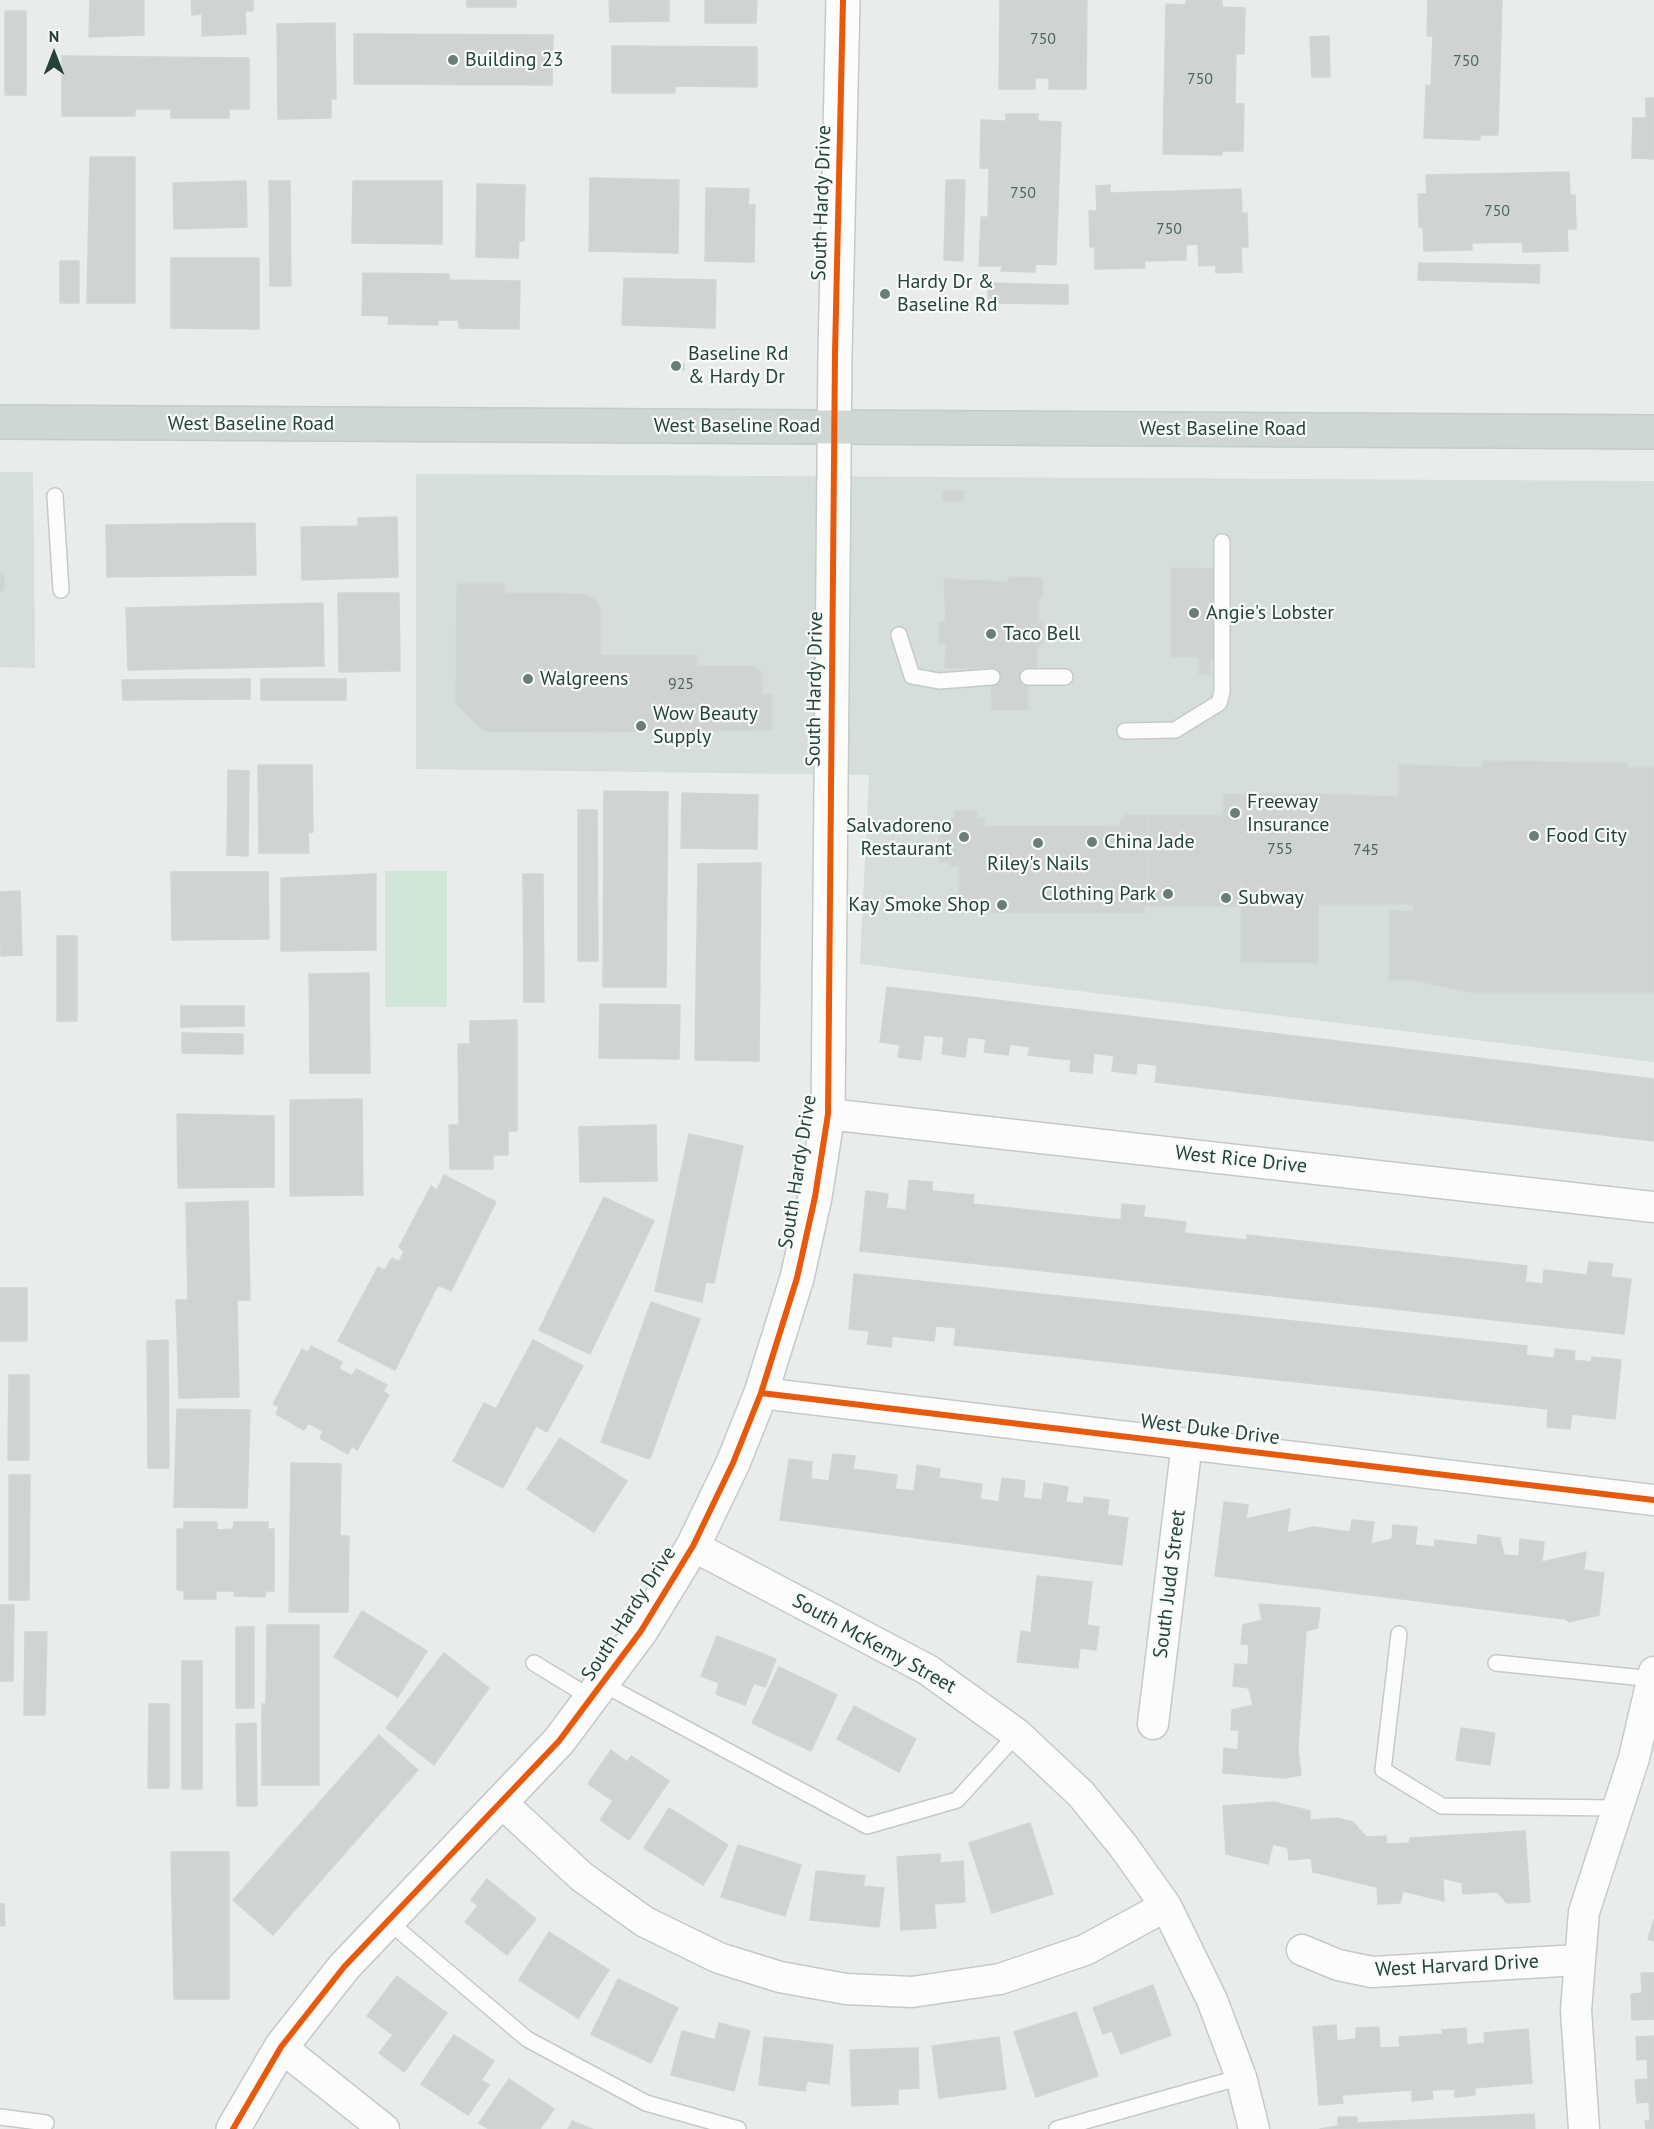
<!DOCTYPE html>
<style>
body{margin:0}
#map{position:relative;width:1654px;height:2129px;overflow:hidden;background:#e8edeb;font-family:"PT Sans",sans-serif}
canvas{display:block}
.north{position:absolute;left:24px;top:24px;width:60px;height:60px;-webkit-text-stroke:4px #f7fbf9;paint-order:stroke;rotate:0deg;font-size:16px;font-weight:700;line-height:24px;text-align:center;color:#24423a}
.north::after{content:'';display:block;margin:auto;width:21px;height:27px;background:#24423a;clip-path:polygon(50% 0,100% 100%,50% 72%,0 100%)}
</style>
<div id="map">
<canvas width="1654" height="2129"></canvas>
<div class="north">N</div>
</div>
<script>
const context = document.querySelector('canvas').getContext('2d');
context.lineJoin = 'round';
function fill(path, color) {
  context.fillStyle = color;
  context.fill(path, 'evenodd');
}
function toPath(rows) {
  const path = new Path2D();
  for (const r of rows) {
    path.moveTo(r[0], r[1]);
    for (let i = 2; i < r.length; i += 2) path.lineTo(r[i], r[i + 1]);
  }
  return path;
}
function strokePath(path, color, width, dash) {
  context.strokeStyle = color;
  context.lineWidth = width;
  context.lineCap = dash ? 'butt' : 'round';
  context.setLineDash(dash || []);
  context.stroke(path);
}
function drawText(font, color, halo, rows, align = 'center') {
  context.font = font + ' "PT Sans",sans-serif';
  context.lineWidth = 4.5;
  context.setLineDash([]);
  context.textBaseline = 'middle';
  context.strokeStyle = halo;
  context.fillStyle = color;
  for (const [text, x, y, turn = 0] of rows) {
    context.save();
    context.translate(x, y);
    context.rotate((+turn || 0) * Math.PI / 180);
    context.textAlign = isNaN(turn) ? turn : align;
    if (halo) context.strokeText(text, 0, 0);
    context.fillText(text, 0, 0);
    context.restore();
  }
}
const built = toPath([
 [0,472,33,472,35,668,0,667],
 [416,474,1654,481,1654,1062,860,964,869,775,416,769]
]);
const green = toPath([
 [385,871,447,871,447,1007,385,1007]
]);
const building = toPath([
 [90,0,144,0,144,35,89,37,90,0],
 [191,0,253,0,253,11,245,11,246,34,202,36,202,14,192,15,191,0],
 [467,0,516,0,516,7,467,7,467,0],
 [609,0,669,0,669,21,610,22,609,0],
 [705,0,757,0,756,23,705,23,705,0],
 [1000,0,1087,0,1086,89,1049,89,1049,78,1035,78,1035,89,999,89,1000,0],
 [1186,0,1222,0,1222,7,1245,8,1244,54,1236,54,1235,104,1244,104,1243,151,1222,151,1222,155,1163,154,1166,4,1186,5,1186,0],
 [1428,0,1502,0,1498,135,1480,135,1480,140,1424,138,1426,85,1431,86,1433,36,1427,36,1428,0],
 [5,11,26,11,26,95,5,95,5,11],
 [335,23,336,99,331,99,331,118,278,119,277,24,335,23],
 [354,34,553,35,552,85,354,84,354,34],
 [1329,36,1330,77,1312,77,1310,37,1329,36],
 [612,46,757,47,757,87,675,86,675,93,612,93,612,46],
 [62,56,249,58,249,109,229,109,229,118,171,118,171,109,135,109,135,116,62,116,62,56],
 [1646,98,1654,98,1654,159,1632,158,1633,118,1646,118,1646,98],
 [1006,114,1038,114,1038,121,1061,122,1056,265,1036,264,1035,272,1001,271,1002,266,979,266,981,217,988,217,989,168,980,168,981,120,1006,121,1006,114],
 [90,157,135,157,135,303,87,303,90,157],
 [1569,172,1570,195,1575,195,1576,229,1567,229,1568,251,1523,252,1522,242,1472,243,1472,250,1424,251,1423,227,1419,227,1418,194,1427,194,1426,175,1569,172],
 [590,178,679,180,678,253,589,251,590,178],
 [946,180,965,180,963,261,944,260,946,180],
 [246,181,247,227,174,229,173,183,246,181],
 [269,181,290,181,291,286,270,286,269,181],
 [353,181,442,181,442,244,352,243,353,181],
 [477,184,525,185,524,241,519,241,518,258,476,257,477,184],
 [1110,185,1110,193,1241,189,1242,213,1247,213,1248,247,1241,247,1242,272,1216,273,1216,265,1199,266,1198,244,1186,245,1186,260,1144,261,1145,268,1095,269,1095,247,1090,247,1089,211,1097,211,1096,186,1110,185],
 [706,188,749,189,748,205,755,205,754,262,705,261,706,188],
 [171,258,259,258,259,329,171,328,171,258],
 [60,261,79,261,79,303,60,303,60,261],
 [1419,263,1540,265,1539,283,1418,280,1419,263],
 [363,273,449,274,449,280,520,281,519,329,459,328,459,320,438,320,438,325,388,324,389,316,362,315,363,273],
 [624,278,716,280,715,328,622,325,624,278],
 [988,283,1068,285,1068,304,988,303,988,283],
 [672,364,684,364,684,370,672,370,672,364],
 [943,491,964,491,963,502,943,501,943,491],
 [397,517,398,577,302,580,301,527,358,526,358,518,397,517],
 [255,523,256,575,107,577,106,525,255,523],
 [1171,568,1218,569,1217,658,1210,658,1210,674,1199,674,1199,657,1171,657,1171,568],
 [0,574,4,576,4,590,0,591,0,574],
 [1008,577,1043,578,1043,598,1038,598,1038,623,1043,623,1042,646,1037,646,1037,668,1028,668,1028,710,991,710,992,668,945,668,946,644,939,644,939,622,946,622,944,579,1008,582,1008,577],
 [457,584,504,584,504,593,582,594,594,599,600,609,600,732,484,731,456,703,457,584],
 [338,593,399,593,400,671,339,672,338,593],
 [323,603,324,666,128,670,126,608,323,603],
 [600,655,697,656,697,666,754,666,762,673,762,695,772,695,772,730,600,732,600,655],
 [250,679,250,699,123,700,122,680,250,679],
 [261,679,346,679,346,700,261,700,261,679],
 [1482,761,1627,763,1627,768,1654,768,1654,992,1468,992,1413,980,1389,980,1389,910,1413,912,1414,904,1414,765,1482,768,1482,761],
 [258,765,312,765,313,832,308,833,309,853,259,853,258,765],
 [1399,765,1414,765,1414,904,1318,904,1319,794,1399,797,1399,765],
 [228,770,249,771,248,856,227,855,228,770],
 [604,791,668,792,666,987,603,987,604,791],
 [682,793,758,795,757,849,681,848,682,793],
 [1223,794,1242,794,1242,906,1148,906,1148,815,1223,816,1223,794],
 [1242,794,1319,794,1318,963,1241,962,1242,794],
 [578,810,597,810,598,961,578,961,578,810],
 [955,811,977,811,977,818,984,818,984,826,1120,826,1121,819,1125,819,1125,815,1148,815,1148,906,1144,906,1144,913,959,913,959,866,951,866,951,862,939,862,939,823,951,823,951,818,955,818,955,811],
 [761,863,759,1061,695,1060,698,864,761,863],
 [171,872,268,872,269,939,172,940,171,872],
 [376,874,376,950,281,951,281,878,376,874],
 [523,874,543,874,544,1002,524,1002,523,874],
 [20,891,22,955,1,956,0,892,20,891],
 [57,936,77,936,77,1021,57,1021,57,936],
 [369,973,370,1073,310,1073,309,974,369,973],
 [887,987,1654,1079,1654,1141,1155,1082,1157,1065,1137,1063,1136,1074,1112,1071,1114,1056,1094,1053,1092,1073,1070,1071,1071,1060,1028,1055,1030,1047,1010,1044,1008,1055,984,1052,986,1039,968,1037,965,1057,942,1054,944,1037,924,1035,921,1060,898,1057,900,1045,880,1042,887,987],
 [600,1004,680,1005,679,1059,599,1058,600,1004],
 [181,1006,244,1006,244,1026,181,1027,181,1006],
 [517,1020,517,1131,508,1131,508,1155,493,1155,493,1169,450,1169,449,1125,459,1125,458,1044,470,1044,470,1021,517,1020],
 [182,1033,243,1034,243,1054,182,1053,182,1033],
 [362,1099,363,1195,290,1196,290,1100,362,1099],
 [177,1114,274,1116,274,1187,178,1188,177,1114],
 [656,1125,657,1181,580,1182,579,1127,656,1125],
 [689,1134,743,1146,714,1283,706,1282,702,1302,655,1291,689,1134],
 [444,1175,496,1202,451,1291,438,1285,395,1370,338,1341,378,1267,385,1270,392,1258,399,1262,404,1251,399,1247,431,1186,437,1190,444,1175],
 [909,1180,932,1182,932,1191,974,1195,973,1204,1121,1220,1122,1204,1145,1206,1143,1217,1186,1222,1184,1233,1247,1240,1247,1235,1527,1266,1525,1282,1543,1284,1544,1270,1587,1275,1589,1262,1613,1264,1611,1277,1631,1279,1624,1334,860,1251,866,1191,888,1194,886,1208,906,1210,909,1180],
 [604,1197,654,1221,590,1354,539,1330,604,1197],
 [248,1201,250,1300,237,1300,239,1397,179,1398,176,1300,188,1300,186,1203,248,1201],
 [854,1274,1527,1346,1526,1355,1554,1358,1555,1349,1575,1351,1574,1360,1591,1362,1592,1357,1621,1360,1615,1419,1572,1414,1570,1429,1547,1427,1548,1409,954,1345,956,1328,936,1326,934,1341,892,1336,891,1347,867,1344,869,1331,849,1329,854,1274],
 [0,1288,27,1288,27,1341,0,1341,0,1288],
 [651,1302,700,1319,650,1459,601,1442,651,1302],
 [168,1340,169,1468,148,1468,147,1341,168,1340],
 [533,1340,583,1366,547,1432,536,1426,503,1488,453,1461,484,1403,496,1409,533,1340],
 [311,1346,342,1362,339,1369,352,1376,356,1369,387,1385,383,1391,389,1395,357,1450,352,1446,348,1454,320,1438,323,1431,308,1423,304,1430,276,1414,279,1407,273,1404,302,1349,308,1352,311,1346],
 [9,1375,29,1375,29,1460,8,1460,9,1375],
 [177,1409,250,1410,247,1508,174,1507,177,1409],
 [560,1438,627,1481,594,1532,527,1489,560,1438],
 [833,1454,855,1456,853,1469,897,1475,895,1489,914,1491,917,1465,940,1469,939,1478,982,1484,980,1499,999,1502,1002,1478,1025,1481,1023,1498,1042,1500,1044,1483,1068,1487,1066,1502,1083,1504,1084,1497,1109,1500,1107,1515,1128,1518,1122,1565,780,1520,789,1459,812,1462,811,1479,829,1481,833,1454],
 [291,1463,341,1464,340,1536,349,1536,348,1612,289,1612,291,1463],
 [9,1475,30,1475,29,1600,9,1600,9,1475],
 [1224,1502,1248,1505,1246,1519,1290,1509,1287,1533,1313,1527,1350,1532,1352,1520,1374,1522,1371,1544,1392,1539,1393,1525,1417,1527,1415,1545,1434,1547,1435,1540,1477,1545,1478,1535,1500,1538,1504,1555,1519,1556,1520,1539,1544,1542,1542,1562,1586,1552,1584,1570,1604,1573,1599,1615,1569,1622,1565,1619,1215,1576,1224,1502],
 [184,1522,217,1522,217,1530,233,1529,234,1522,268,1522,268,1529,274,1529,274,1591,266,1591,265,1597,234,1596,234,1591,216,1591,216,1599,184,1599,184,1591,177,1590,177,1529,184,1529,184,1522],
 [1037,1576,1092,1582,1087,1625,1099,1627,1096,1650,1080,1648,1078,1668,1017,1662,1021,1631,1031,1633,1037,1576],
 [1259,1604,1320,1608,1318,1628,1306,1631,1298,1749,1301,1775,1285,1778,1223,1773,1224,1748,1238,1750,1239,1730,1231,1730,1232,1710,1253,1705,1249,1688,1233,1686,1235,1664,1248,1665,1249,1645,1241,1644,1243,1625,1262,1620,1259,1604],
 [0,1605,14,1605,13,1681,0,1681,0,1605],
 [362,1611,427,1651,398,1697,334,1657,362,1611],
 [267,1625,319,1625,319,1785,262,1785,262,1704,266,1704,267,1625],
 [236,1627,254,1627,254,1708,236,1708,236,1627],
 [25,1632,47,1632,45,1715,24,1715,25,1632],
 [717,1636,776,1659,765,1687,754,1683,745,1705,716,1694,719,1683,701,1676,717,1636],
 [444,1653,489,1688,434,1765,386,1728,444,1653],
 [182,1661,202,1661,202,1789,182,1789,182,1661],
 [779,1667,837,1695,811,1751,752,1723,779,1667],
 [149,1704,169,1704,169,1788,148,1788,149,1704],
 [854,1706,916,1739,899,1772,837,1739,854,1706],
 [256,1723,257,1806,237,1806,236,1724,256,1723],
 [1461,1728,1495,1733,1490,1765,1456,1760,1461,1728],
 [379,1735,418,1770,273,1935,233,1900,379,1735],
 [611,1750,627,1762,631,1756,669,1781,629,1840,600,1820,613,1801,588,1784,611,1750],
 [1274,1802,1310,1811,1310,1820,1337,1818,1353,1822,1366,1837,1386,1836,1387,1844,1409,1843,1410,1838,1525,1831,1530,1902,1507,1903,1497,1892,1463,1894,1462,1883,1443,1878,1444,1901,1403,1891,1400,1903,1378,1904,1377,1887,1313,1872,1311,1858,1289,1860,1288,1848,1273,1844,1268,1864,1226,1854,1223,1806,1274,1802],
 [669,1808,728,1845,703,1885,644,1848,669,1808],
 [1030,1823,1053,1894,992,1913,969,1843,1030,1823],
 [738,1845,801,1865,785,1916,721,1897,738,1845],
 [171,1852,229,1852,229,1999,174,1999,171,1852],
 [940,1854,940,1863,963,1861,965,1902,934,1904,936,1928,901,1930,897,1857,940,1854],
 [816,1871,865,1876,863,1886,884,1888,879,1927,810,1920,816,1871],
 [487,1879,536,1919,507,1955,465,1922,478,1906,471,1900,487,1879],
 [0,1904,4,1904,5,1926,0,1926,0,1904],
 [1654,1919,1654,1941,1648,1939,1654,1919],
 [549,1932,609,1970,578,2018,519,1980,549,1932],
 [1641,1973,1654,1973,1654,2019,1632,2020,1631,1994,1642,1993,1641,1973],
 [397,1976,447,2013,404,2072,379,2053,393,2035,367,2016,397,1976],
 [618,1979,678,2008,651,2063,591,2034,618,1979],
 [1153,1985,1171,2035,1121,2054,1112,2031,1103,2034,1093,2008,1153,1985],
 [1076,2012,1098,2076,1036,2097,1014,2032,1076,2012],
 [719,2023,750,2031,734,2091,671,2075,682,2031,715,2040,719,2023],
 [1336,2025,1337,2041,1356,2039,1356,2028,1379,2027,1380,2048,1400,2047,1399,2037,1443,2034,1442,2030,1466,2028,1467,2045,1485,2043,1484,2033,1528,2029,1532,2083,1475,2088,1475,2095,1455,2097,1455,2089,1432,2090,1433,2099,1412,2101,1412,2090,1342,2095,1343,2103,1319,2105,1313,2027,1336,2025],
 [454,2035,494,2061,481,2080,489,2085,468,2115,421,2084,454,2035],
 [1654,2036,1654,2129,1646,2129,1645,2121,1650,2121,1649,2102,1637,2103,1635,2080,1648,2079,1647,2059,1637,2060,1636,2037,1654,2036],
 [764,2037,833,2045,829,2084,807,2081,805,2091,759,2085,764,2037],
 [999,2037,1006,2089,939,2098,932,2046,999,2037],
 [918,2048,919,2088,898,2089,898,2104,852,2106,850,2050,918,2048],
 [509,2079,554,2109,540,2129,489,2129,479,2123,509,2079],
 [1534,2114,1535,2129,1320,2129,1338,2126,1338,2117,1357,2117,1357,2123,1534,2114],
 [572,2121,592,2129,568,2129,572,2121]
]);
const service = toPath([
 [55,496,61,590],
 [899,635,912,676,939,681,992,677],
 [1028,677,1065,677],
 [1125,731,1175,730,1219,703,1222,692,1222,542],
 [1399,1634,1383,1770,1442,1806,1618,1808],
 [534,1663,593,1699],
 [1496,1663,1654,1679],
 [603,1684,867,1826,957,1800,1017,1734],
 [388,1921,527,2039,646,2103,738,2129],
 [0,2117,46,2123],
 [1057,2129,1241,2077]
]);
const minor = toPath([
 [828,1114,1654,1207],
 [761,1393,1654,1500],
 [693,1546,928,1670,1017,1734,1081,1794,1124,1847,1166,1906,1212,2000,1241,2077,1254,2129],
 [1153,1724,1187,1443],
 [502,1803,582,1877,645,1922,719,1958,780,1977,846,1989,912,1992,1000,1979,1085,1950,1166,1906],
 [1302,1950,1338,1965,1372,1972,1579,1960],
 [281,2047,384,2129],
 [1584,2129,1576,2010,1584,1912,1634,1758,1654,1672]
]);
const tertiary = toPath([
 [233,2129,281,2047,344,1967,559,1741,641,1631,693,1546,733,1463,761,1393,797,1278,815,1197,828,1114,835,354,843,0]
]);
const primary = toPath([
 [0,422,1654,432]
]);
const cycleway = toPath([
 [761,1393,1654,1500],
 [233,2129,281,2047,344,1967,559,1741,641,1631,693,1546,733,1463,761,1393,797,1278,815,1197,828,1114,835,354,843,0]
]);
const markers = [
 [453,60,6,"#697e78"],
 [885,294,6,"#697e78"],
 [676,366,6,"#697e78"],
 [1194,613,6,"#697e78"],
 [991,634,6,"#697e78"],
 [528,679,6,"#697e78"],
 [641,726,6,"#697e78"],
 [1235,813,6,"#697e78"],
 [1534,836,6,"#697e78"],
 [964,837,6,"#697e78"],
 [1092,842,6,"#697e78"],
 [1038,843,6,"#697e78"],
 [1168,894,6,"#697e78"],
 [1226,898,6,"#697e78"],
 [1002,905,6,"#697e78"]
];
const numberNames = [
 ["750",1043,39],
 ["750",1466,61],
 ["750",1200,79],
 ["750",1023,193],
 ["750",1497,211],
 ["750",1169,229],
 ["925",681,684],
 ["755",1280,849],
 ["745",1366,850]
];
const poiNames = [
 ["Building 23",465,60],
 ["Hardy Dr &",897,282],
 ["Baseline Rd",897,305],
 ["Baseline Rd",688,354],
 ["& Hardy Dr",688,377],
 ["Angie's Lobster",1206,613],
 ["Taco Bell",1003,634],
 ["Walgreens",540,679],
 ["Wow Beauty",653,714],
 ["Supply",653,737],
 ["Freeway",1247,802],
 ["Insurance",1247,825],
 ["Salvadoreno",952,826,"right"],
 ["Restaurant",952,849,"right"],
 ["Food City",1546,836],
 ["China Jade",1104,842],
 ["Riley's Nails",1038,864,"center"],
 ["Clothing Park",1156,894,"right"],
 ["Subway",1238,898],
 ["Kay Smoke Shop",990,905,"right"]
];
const streetNames = [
 ["South Hardy Drive",822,203,-88],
 ["West Baseline Road",251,424],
 ["West Baseline Road",737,426],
 ["West Baseline Road",1223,429],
 ["South Hardy Drive",815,689,-89],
 ["West Rice Drive",1241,1160,6],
 ["South Hardy Drive",798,1172,-81],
 ["West Duke Drive",1210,1430,7],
 ["South Judd Street",1170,1584,-83],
 ["South Hardy Drive",629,1614,-57],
 ["South McKemy Street",874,1644,29],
 ["West Harvard Drive",1457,1966,-3]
];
fill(built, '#d6dedb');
fill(green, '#d1e6d8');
fill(building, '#cfd4d2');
strokePath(building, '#d1d6d4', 1.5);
strokePath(service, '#c5cac8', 18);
strokePath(minor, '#c5cac8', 33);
strokePath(tertiary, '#c5cac8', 36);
strokePath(primary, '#c3ccc9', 36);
strokePath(service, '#fcfcfc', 15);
strokePath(minor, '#fcfcfc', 30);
strokePath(tertiary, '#fcfcfc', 33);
strokePath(primary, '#cfd7d5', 33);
strokePath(cycleway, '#e8590c', 6);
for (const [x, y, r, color] of markers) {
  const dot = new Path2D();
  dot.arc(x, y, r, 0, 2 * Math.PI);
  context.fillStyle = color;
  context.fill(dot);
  strokePath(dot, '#f7fbf9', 2);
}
drawText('16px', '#506761', null, numberNames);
drawText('20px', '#24423a', '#f7fbf9', poiNames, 'left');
drawText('20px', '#24423a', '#f7fbf9', streetNames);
</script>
